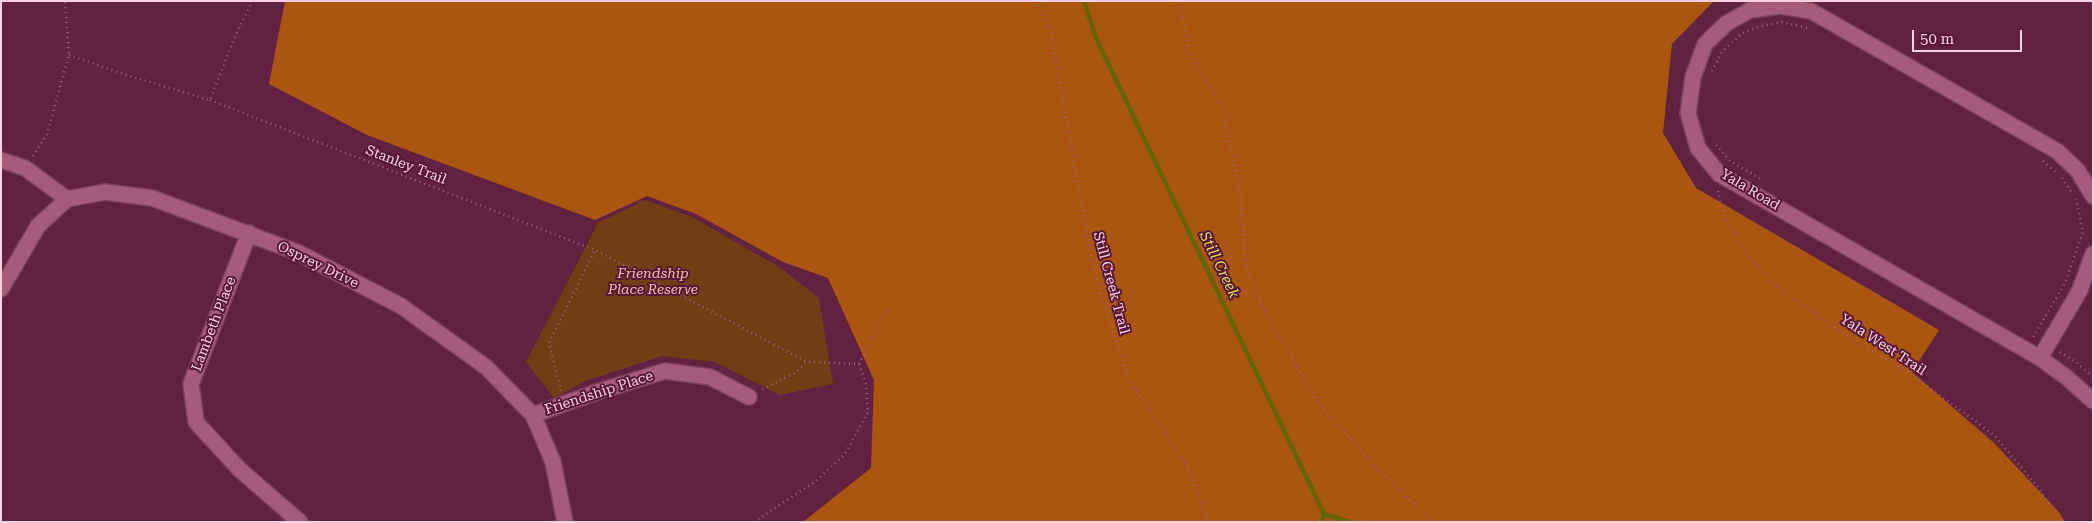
<!DOCTYPE html>
<style>
body{margin:0}
#map{position:relative;width:2094px;height:523px;overflow:hidden;background:#632142;font-family:"Roboto Serif",serif}
canvas{display:block}
.frame{position:absolute;inset:0;border:2px solid #fbd2e2;pointer-events:none}
.scale{position:absolute;left:1912px;top:30px;width:110px;height:22px;box-sizing:border-box;border:2px solid #fbd2e2;border-top:0;padding-left:6px;font-size:15px;line-height:18px;white-space:nowrap;color:#fbd2e2;-webkit-text-stroke:4px #571637;paint-order:stroke}
</style>
<div id="map">
<canvas width="2094" height="523"></canvas>
<div class="frame"></div>
<div class="scale">50 m</div>
</div>
<script>
const context = document.querySelector('canvas').getContext('2d');
context.lineJoin = 'round';
function fill(path, color) {
  context.fillStyle = color;
  context.fill(path, 'evenodd');
}
function toPath(rows) {
  const path = new Path2D();
  for (const r of rows) {
    path.moveTo(r[0], r[1]);
    for (let i = 2; i < r.length; i += 2) path.lineTo(r[i], r[i + 1]);
  }
  return path;
}
function strokePath(path, color, width, dash) {
  context.strokeStyle = color;
  context.lineWidth = width;
  context.lineCap = dash ? 'butt' : 'round';
  context.setLineDash(dash || []);
  context.stroke(path);
}
function drawText(font, color, halo, rows, align = 'center') {
  context.font = font + ' "Roboto Serif",serif';
  context.lineWidth = 4;
  context.setLineDash([]);
  context.textBaseline = 'middle';
  context.strokeStyle = halo;
  context.fillStyle = color;
  for (const [text, x, y, turn = 0] of rows) {
    context.save();
    context.translate(x, y);
    context.rotate((+turn || 0) * Math.PI / 180);
    context.textAlign = isNaN(turn) ? turn : align;
    if (halo) context.strokeText(text, 0, 0);
    context.fillText(text, 0, 0);
    context.restore();
  }
}
const green = toPath([
 [645,200,692,217,781,268,819,298,833,384,780,395,715,362,662,356,586,381,554,398,526,362,598,223,635,205,638,202]
]);
const forest = toPath([
 [285,1,1714,1,1672,44,1663,133,1696,188,1939,330,1912,372,1993,442,2059,512,2065,522,803,522,871,468,874,380,828,278,783,262,696,214,647,196,595,220,367,135,269,84]
]);
const stream = toPath([
 [1084,1,1096,38,1324,514,1350,522],
 [1322,522,1324,514]
]);
const path = toPath([
 [1037,1,1051,33,1092,262,1127,375,1188,467,1208,522],
 [1180,1,1189,49,1223,110,1240,189,1246,266,1267,315,1321,406,1376,467,1433,522],
 [69,55,123,74,210,100,234,39,252,1],
 [1712,71,1722,52,1741,34,1761,26,1782,22,1808,28],
 [210,100,595,250,807,362],
 [1716,145,1730,161,1761,179],
 [33,156,47,134,69,55,65,1],
 [2043,161,2058,174],
 [2062,178,2073,194],
 [1718,191,1725,219,1747,254,1773,284,1868,350,1904,369,1994,435,2037,486,2062,522],
 [2033,337,2065,283,2083,232,2076,199],
 [2060,352,2076,362,2093,377],
 [859,364,887,309],
 [561,391,549,343,595,250],
 [754,522,816,481,845,454,868,412,866,384,859,364,807,362,795,373,761,390]
]);
const minor = toPath([
 [1,160,25,168,67,199],
 [2093,196,2078,171,2057,151,1811,11,1781,6,1750,10,1727,23,1705,44,1693,77,1688,113,1698,148,1719,174,2040,358,2066,377,2093,401],
 [249,233,191,384,196,422,239,469,300,522],
 [1,289,38,226,67,199,105,192,152,198,299,253,401,306,486,367,533,415,553,462,565,522],
 [2040,358,2080,290,2093,254],
 [533,415,597,392,665,371,710,377,749,397]
]);
const streetNames = [
 ["Stanley Trail",406,165,21],
 ["Yala Road",1750,190,31],
 ["Osprey Drive",318,265,26],
 ["Still Creek Trail",1111,283,75],
 ["Lambeth Place",214,324,-69],
 ["Yala West Trail",1883,345,33],
 ["Friendship Place",599,393,-18]
];
const parkNames = [
 ["Friendship",653,274],
 ["Place Reserve",653,290]
];
const waterNames = [
 ["Still Creek",1219,265,64]
];
fill(green, '#723c14');
fill(forest, '#aa560e');
strokePath(stream, '#626607', 4.5);
strokePath(minor, '#7c4160', 18);
strokePath(path, '#9b637d', 2.5, [1, 4]);
strokePath(minor, '#a55c7c', 15);
drawText('14px', '#fbd2e2', '#571637', streetNames);
drawText('italic 14px', '#f1c3a6', '#571637', parkNames);
drawText('italic 15px', '#dae355', '#571637', waterNames);
</script>
